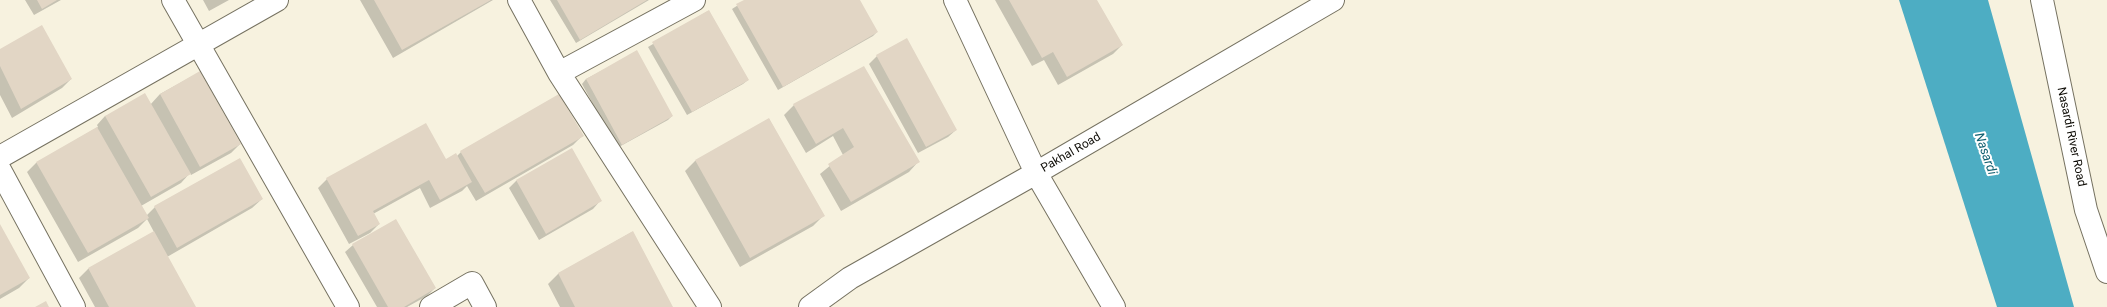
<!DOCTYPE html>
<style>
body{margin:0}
canvas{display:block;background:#f7f2df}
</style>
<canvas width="2107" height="307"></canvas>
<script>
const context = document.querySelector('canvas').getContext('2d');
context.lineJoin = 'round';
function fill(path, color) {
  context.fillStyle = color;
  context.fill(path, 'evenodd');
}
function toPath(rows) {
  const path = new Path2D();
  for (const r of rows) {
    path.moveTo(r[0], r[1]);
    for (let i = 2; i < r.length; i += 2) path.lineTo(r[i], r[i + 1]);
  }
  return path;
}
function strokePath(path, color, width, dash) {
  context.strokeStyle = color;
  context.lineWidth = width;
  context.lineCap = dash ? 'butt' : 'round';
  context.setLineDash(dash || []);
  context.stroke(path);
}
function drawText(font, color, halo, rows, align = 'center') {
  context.font = font + ' Roboto,sans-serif';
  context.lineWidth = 4;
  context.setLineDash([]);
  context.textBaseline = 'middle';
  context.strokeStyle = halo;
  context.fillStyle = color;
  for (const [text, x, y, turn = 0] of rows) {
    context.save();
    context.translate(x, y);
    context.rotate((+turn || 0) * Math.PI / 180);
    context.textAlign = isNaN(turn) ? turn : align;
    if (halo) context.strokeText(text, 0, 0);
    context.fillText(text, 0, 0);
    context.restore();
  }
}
const water = toPath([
 [1899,0,1988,0,2074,307,1997,307]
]);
const shadow = toPath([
 [25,0,61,0,34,15],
 [203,0,229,0,209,11],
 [360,0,493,0,393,58],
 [550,0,649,0,576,43],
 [746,0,859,0,877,32,873,36,778,90,732,9],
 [995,0,1096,0,1122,45,1113,54,1058,85,1044,60,1032,66],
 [708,11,748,80,743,84,687,115,648,47],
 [0,50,71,79,62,88,12,118,0,95],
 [637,52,672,116,668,120,617,148,582,84,586,79],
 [877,56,956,130,948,137,918,153,869,64],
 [200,72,240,144,231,153,191,175,190,173,181,183,141,206,146,216,155,207,262,199,252,208,167,257,195,307,95,307,79,278,88,269,154,232,147,219,138,228,78,262,27,172,36,163,98,127,97,125,105,116,150,105,160,94],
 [794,105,918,162,909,172,841,211,820,174,843,155,833,136,806,153,784,115],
 [769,119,823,216,813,226,740,267,685,171,695,161],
 [582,136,573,145,476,201,467,186,462,191,430,208,420,188,373,214,379,224,370,233,349,244,318,188,327,179,445,160,457,156,461,152],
 [571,150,600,201,593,209,539,240,509,188,516,181],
 [0,226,29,278,19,288,0,299],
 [632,232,672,307,560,307,548,284,558,274],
 [353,245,435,288,427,296,407,307,377,307,345,252]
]);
const building = toPath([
 [37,0,57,0,42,9],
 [374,0,491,0,402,50],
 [557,0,647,0,580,40],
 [744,0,860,0,878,32,783,87,736,4],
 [1009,0,1097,0,1123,45,1067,77,1053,52,1042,58],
 [709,10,749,80,692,112,652,42],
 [42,25,72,79,21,109,0,66,0,49],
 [907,38,957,130,926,147,876,55],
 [637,50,673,116,622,145,586,79],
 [864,66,920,162,851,202,828,164,854,147,843,128,816,144,793,104],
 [200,71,241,144,200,167,160,94],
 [145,93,191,174,151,197,105,116],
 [559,94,584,136,485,193,460,151],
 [769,118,825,216,750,258,695,160],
 [426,123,446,159,456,153,472,182,440,200,429,180,373,211,380,224,358,236,326,178],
 [97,127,149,218,88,253,36,162],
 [572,148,602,201,546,234,516,180],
 [240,158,263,199,177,248,154,206],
 [396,219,436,288,404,307,388,307,352,244],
 [0,224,30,278,0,295],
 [154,231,196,307,109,307,88,268],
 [633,231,673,307,575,307,558,273],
 [46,301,49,307,35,307]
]);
const minor = toPath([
 [173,0,348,307],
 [519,0,559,73,710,307],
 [955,0,1036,173,1114,307],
 [2042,0,2086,210,2107,272],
 [559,73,694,0],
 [0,157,277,0],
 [0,170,74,307],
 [431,307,472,283,485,307],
 [810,307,850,278,1036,173,1333,0]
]);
const streetNames = [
 ["Nasardi River Road",2071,137,78],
 ["Pakhal Road",1071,153,-30]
];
const waterNames = [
 ["Nasardi",1985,154,71]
];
fill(water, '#4dadc3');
fill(shadow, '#0003');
fill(building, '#e2d6c5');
strokePath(minor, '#767261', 24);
strokePath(minor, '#fff', 22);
drawText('12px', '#0e0c06', '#fff', streetNames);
drawText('italic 13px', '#126171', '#fff', waterNames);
</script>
